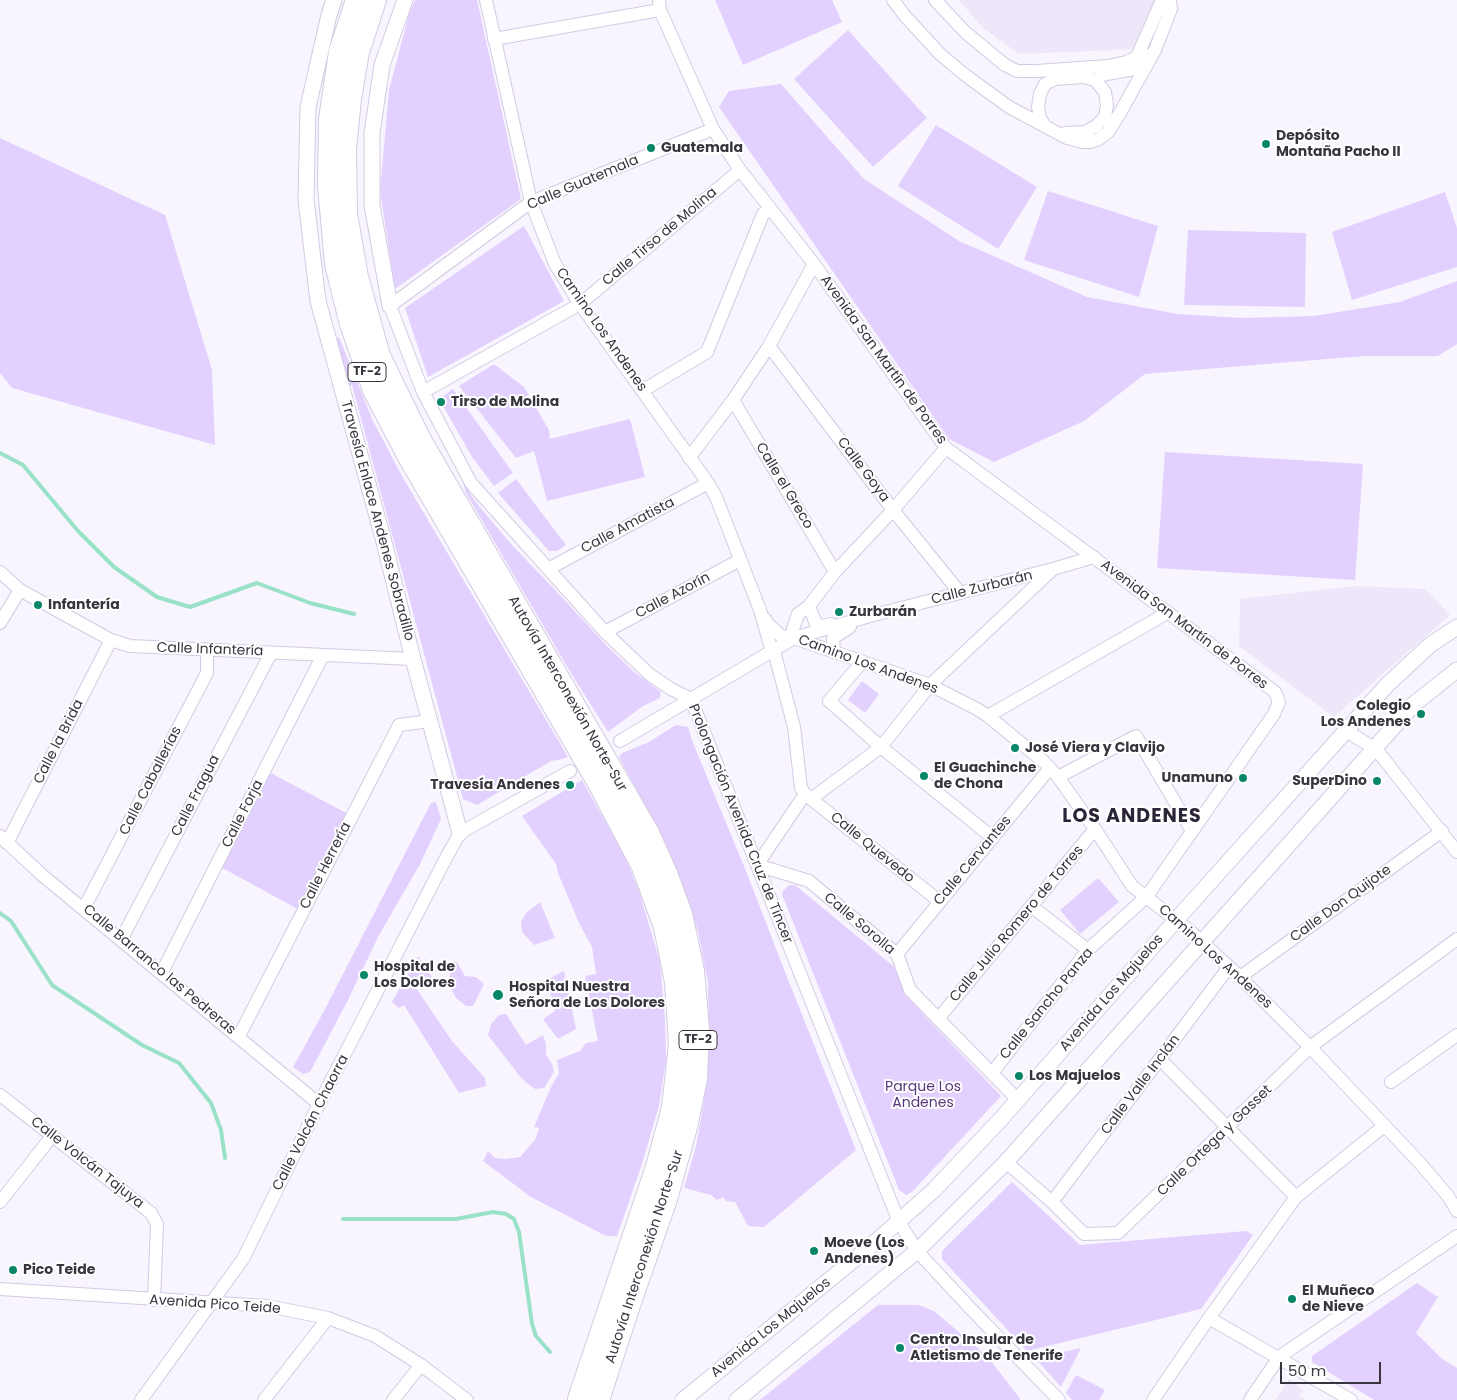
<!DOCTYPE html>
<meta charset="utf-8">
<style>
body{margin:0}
#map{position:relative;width:1457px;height:1400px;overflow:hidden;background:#f8f5ff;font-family:Poppins,sans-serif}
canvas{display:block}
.scale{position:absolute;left:1280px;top:1362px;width:101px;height:22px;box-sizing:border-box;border:2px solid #39353f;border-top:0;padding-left:6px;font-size:15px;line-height:18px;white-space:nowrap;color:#39353f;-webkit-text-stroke:4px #fff;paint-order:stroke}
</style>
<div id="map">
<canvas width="1457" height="1400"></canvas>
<div class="scale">50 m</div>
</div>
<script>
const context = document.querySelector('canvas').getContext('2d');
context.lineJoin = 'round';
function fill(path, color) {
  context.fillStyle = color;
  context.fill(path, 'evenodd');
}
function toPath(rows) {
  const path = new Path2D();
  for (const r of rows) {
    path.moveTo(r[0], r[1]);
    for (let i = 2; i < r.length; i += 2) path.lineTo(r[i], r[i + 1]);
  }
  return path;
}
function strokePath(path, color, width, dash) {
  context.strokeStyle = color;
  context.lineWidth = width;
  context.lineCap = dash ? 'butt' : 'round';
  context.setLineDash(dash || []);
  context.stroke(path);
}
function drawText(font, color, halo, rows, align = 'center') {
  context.font = font + ' Poppins,sans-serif';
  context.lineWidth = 4;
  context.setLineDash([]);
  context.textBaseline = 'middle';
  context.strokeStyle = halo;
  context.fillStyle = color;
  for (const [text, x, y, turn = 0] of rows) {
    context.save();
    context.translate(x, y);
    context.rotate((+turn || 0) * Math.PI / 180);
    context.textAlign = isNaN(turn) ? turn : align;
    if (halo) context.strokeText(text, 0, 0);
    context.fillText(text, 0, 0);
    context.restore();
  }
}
const built = toPath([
 [959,0,1159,0,1141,49,1019,54,982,27],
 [1357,586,1425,589,1450,615,1334,717,1239,646,1240,599],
 [1289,1379,1303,1390,1299,1395,1306,1400,1275,1400]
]);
const green = toPath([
 [415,0,477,0,521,199,395,289,380,191,389,90,409,14],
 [715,0,832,0,842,22,743,65],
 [848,30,927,118,873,167,794,79],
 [781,84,864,179,959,241,1087,297,1178,314,1242,318,1314,316,1400,302,1457,281,1457,344,1438,356,1364,356,1145,374,1084,421,994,462,949,439,719,107,729,91],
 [936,125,1037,187,998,249,898,186],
 [0,138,165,215,212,370,215,445,12,388,0,373],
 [1048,191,1158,226,1139,297,1024,260],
 [1445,192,1457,228,1457,267,1352,300,1332,232],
 [524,226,564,301,428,377,405,308],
 [1188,230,1306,233,1305,307,1184,305],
 [339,337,373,421,402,476,568,757,562,759,551,761,477,805,463,799,352,385,348,387,335,340],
 [494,364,524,387,549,430,550,439,630,419,645,477,547,501,534,451,516,458,459,386],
 [453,389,513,473,494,486,472,457,441,402,442,397],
 [1165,452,1363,464,1355,580,1157,568],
 [516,479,566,545,557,551,549,551,498,493],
 [463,483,478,505,511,544,558,593,605,644,634,672,661,692,660,698,643,706,608,732,569,670,466,493],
 [862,681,879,694,865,713,848,700],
 [676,725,688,727,693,743,746,871,785,972,856,1150,764,1227,748,1226,735,1202,726,1201,723,1197,717,1200,711,1195,684,1188,696,1146,704,1101,709,1046,708,983,698,931,679,876,660,833,619,757,622,753,649,742],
 [265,770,352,816,303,912,217,865],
 [582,780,624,855,639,891,660,962,665,1020,666,1060,659,1106,641,1167,617,1236,606,1236,531,1197,483,1161,488,1151,495,1158,506,1159,520,1157,535,1140,539,1128,534,1127,551,1087,559,1073,557,1060,580,1051,586,1043,598,1041,585,976,596,974,592,947,579,923,558,873,556,864,522,816],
 [436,802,441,819,420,864,378,937,347,1002,310,1072,303,1074,293,1067,324,1011,431,803],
 [1098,878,1119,902,1080,934,1060,910],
 [789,885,795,885,898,970,904,994,1001,1096,912,1192,906,1195,899,1190,783,897,782,892],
 [540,902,555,938,534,945,522,932,521,922,526,913],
 [418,956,432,977,416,988,452,1041,485,1078,486,1086,459,1093,404,1005,399,1008,392,1002],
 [453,961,457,962,465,976,476,977,484,984,473,1006,466,1006,456,998,448,983],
 [564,971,576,1029,558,1039,543,1019,555,1011,547,980],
 [506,1014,526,1045,543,1035,546,1044,546,1055,552,1064,554,1072,544,1088,535,1089,522,1079,488,1035,491,1024,499,1015],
 [1012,1182,1080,1245,1246,1231,1253,1235,1201,1309,1027,1351,942,1259,942,1251],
 [1417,1283,1438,1297,1416,1333,1442,1359,1457,1368,1457,1400,1374,1400,1312,1362,1312,1356],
 [878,1305,919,1305,934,1311,987,1356,1021,1400,760,1400],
 [1081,1348,1061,1387,1035,1358],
 [1076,1375,1105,1390,1099,1400,1072,1400,1066,1393]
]);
const stream = toPath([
 [0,453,23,465,78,531,114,567,157,597,190,607,257,583,310,603,354,614],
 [0,913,11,921,52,985,142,1045,179,1063,211,1103,221,1130,225,1158],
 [343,1219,456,1219,493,1212,506,1214,514,1219,519,1232,532,1324,536,1336,550,1352]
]);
const minor = toPath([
 [486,0,531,202,555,264,580,304,708,483,716,497,760,610,770,645,774,651,794,727,801,788,805,794,939,901],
 [659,0,660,10,713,129,740,170,814,264,946,448,1275,692,1279,702,1274,714,1147,896,1088,950,992,1073],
 [893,0,905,16,940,54,965,75,1009,107,1067,138,1082,142,1090,142,1099,139,1108,132,1120,113,1155,50,1171,9,1170,0],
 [935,0,965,32,1005,65,1017,71,1036,71,1108,66,1126,62,1137,57,1162,0],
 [494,39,660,10],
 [1101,75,1134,69,1144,59,1146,55],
 [1045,126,1040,118,1038,107,1040,94,1045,84,1055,79,1084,77,1095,80,1105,92,1107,105,1105,117,1096,126,1085,132,1065,133],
 [713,129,531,202,390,306,423,392,471,483,605,632,649,674,671,689,691,699,899,1222,917,1251,971,1309,1059,1400],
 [769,346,893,510,960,593],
 [642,391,707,352,763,214,770,209],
 [423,392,580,304,740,170],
 [733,400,835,572],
 [689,458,733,400,769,346,814,264],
 [548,569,708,483],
 [0,572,20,590,111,640,130,646,413,659],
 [809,606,816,624,821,626,831,624],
 [765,619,769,625,781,636,794,638,930,685,977,709,988,716,1044,762,1058,777,1095,829,1132,886,1190,931,1240,977,1310,1047,1419,1162,1448,1196,1457,1211],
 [0,623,20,590],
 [605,632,740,560],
 [794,638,793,629,798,614,809,606,835,572,893,510,946,448],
 [834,652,833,638,850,627],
 [862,662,829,701,881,747,993,838],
 [988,716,1167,613],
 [1346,731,1376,749,1457,852],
 [620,741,794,638,870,616,1053,569,1094,557],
 [1058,777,1136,736,1192,831],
 [805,794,757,865,809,881,897,954,910,990,1018,1100],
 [811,799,881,747,930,685,1051,571],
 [0,836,42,875,319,1104],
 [7,843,111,640],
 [1031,906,1088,950],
 [84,908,207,673,207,650],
 [121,940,271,653],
 [897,954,1050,768],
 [162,972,323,655],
 [1240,977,1442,831],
 [938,1019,1095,829],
 [239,1036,399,725,430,721],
 [1160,1059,1296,1197],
 [1391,1082,1457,1035],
 [0,1095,151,1213,157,1224,154,1300],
 [1006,1162,1052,1202,1084,1234,1118,1233,1310,1047,1457,939],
 [0,1202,52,1136],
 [1052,1202,1229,967],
 [0,1289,267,1306,328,1318,375,1336,421,1365,467,1400],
 [1209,1318,1351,1400],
 [141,1400,243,1259,319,1104,447,856,460,833,570,771],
 [264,1400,328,1318],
 [393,1400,421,1365],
 [1153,1400,1209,1318,1296,1197,1384,1126],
 [1250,1400,1279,1357,1457,1236]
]);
const tertiary = toPath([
 [334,0,329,15,308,107,306,200,318,301,383,538,413,659,460,833],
 [390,306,372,205,372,133,382,65,405,0],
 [683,1400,873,1244,934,1190,1001,1119,1177,919,1387,685,1430,645,1457,627],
 [737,1400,917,1251,1006,1162,1414,704,1457,670]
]);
const motorway = toPath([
 [357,0,340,52,330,119,329,186,336,264,351,324,374,390,408,455,600,785,643,867,665,927,676,982,680,1044,673,1108,657,1167,579,1399],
 [375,0,358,52,350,99,345,149,346,214,357,277,379,356,420,440,648,833,667,876,681,914,693,971,698,1028,696,1079,686,1127,666,1199,630,1302,598,1400]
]);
const markers = [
 [1266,144,5,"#078668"],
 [651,148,5,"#078668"],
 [441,402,5,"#078668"],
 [38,605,5,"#078668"],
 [839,612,5,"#078668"],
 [1421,714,5,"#078668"],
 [1015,748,5,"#078668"],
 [924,776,5,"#078668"],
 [1243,778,5,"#078668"],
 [1377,781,5,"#078668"],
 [570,785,5,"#078668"],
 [364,975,5,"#078668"],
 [498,995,6,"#078668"],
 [1019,1076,5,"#078668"],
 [814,1251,5,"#078668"],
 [13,1270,5,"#078668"],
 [1292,1299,5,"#078668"],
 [900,1348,5,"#078668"]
];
const shields = [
 [367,372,38],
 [698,1040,38]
];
const shieldNames = [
 ["TF-2",367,372],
 ["TF-2",698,1040]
];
const poiNames = [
 ["Depósito",1276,136],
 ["Montaña Pacho II",1276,152],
 ["Guatemala",661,148],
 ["Tirso de Molina",451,402],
 ["Infantería",48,605],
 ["Zurbarán",849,612],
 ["Colegio",1411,706,"right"],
 ["Los Andenes",1411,722,"right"],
 ["José Viera y Clavijo",1025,748],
 ["El Guachinche",934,768],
 ["de Chona",934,784],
 ["Unamuno",1233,778,"right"],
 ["SuperDino",1367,781,"right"],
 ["Travesía Andenes",560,785,"right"],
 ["Hospital de",374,967],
 ["Los Dolores",374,983],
 ["Hospital Nuestra",509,987],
 ["Señora de Los Dolores",509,1003],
 ["Los Majuelos",1029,1076],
 ["Moeve (Los",824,1243],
 ["Andenes)",824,1259],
 ["Pico Teide",23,1270],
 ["El Muñeco",1302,1291],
 ["de Nieve",1302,1307],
 ["Centro Insular de",910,1340],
 ["Atletismo de Tenerife",910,1356]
];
const streetNames = [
 ["Calle Guatemala",583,183,-23],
 ["Calle Tirso de Molina",660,237,-40],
 ["Camino Los Andenes",601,330,55],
 ["Avenida San Martín de Porres",883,360,54],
 ["Calle Goya",863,470,53],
 ["Calle el Greco",784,486,59],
 ["Travesía Enlace Andenes Sobradillo",377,521,75],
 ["Calle Amatista",628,526,-28],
 ["Calle Zurbarán",982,588,-14],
 ["Calle Azorín",673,596,-28],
 ["Avenida San Martín de Porres",1184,625,37],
 ["Calle Infantería",210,650,2],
 ["Camino Los Andenes",868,665,20],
 ["Autovía Interconexión Norte-Sur",567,694,60],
 ["Calle la Brida",59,742,-63],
 ["Calle Caballerías",151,781,-63],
 ["Calle Fragua",196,796,-63],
 ["Calle Forja",243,814,-63],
 ["Prolongación Avenida Cruz de Tíncer",740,824,68],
 ["Calle Quevedo",872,848,39],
 ["Calle Cervantes",973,861,-50],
 ["Calle Herrería",326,866,-63],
 ["Calle Don Quijote",1341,904,-36],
 ["Calle Sorolla",859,924,40],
 ["Calle Julio Romero de Torres",1017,924,-50],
 ["Camino Los Andenes",1215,957,42],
 ["Calle Barranco las Pedreras",159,970,40],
 ["Avenida Los Majuelos",1112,993,-49],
 ["Calle Sancho Panza",1047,1004,-51],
 ["Calle Valle Inclán",1141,1085,-53],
 ["Calle Volcán Chaorra",311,1123,-63],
 ["Calle Ortega y Gasset",1215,1141,-44],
 ["Calle Volcán Tajuya",87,1163,38],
 ["Autovía Interconexión Norte-Sur",645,1257,-72],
 ["Avenida Pico Teide",215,1305,4],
 ["Avenida Los Majuelos",771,1328,-39]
];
const parkNames = [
 ["Parque Los",923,1087],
 ["Andenes",923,1103]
];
const districtNames = [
 ["LOS ANDENES",1132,817]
];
fill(built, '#eee7fa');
fill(green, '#e2d1fe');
strokePath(stream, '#99e1c7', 4);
strokePath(minor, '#d3cae2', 14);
strokePath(tertiary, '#d3cae2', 17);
strokePath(motorway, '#d3cae2', 24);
strokePath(minor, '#fff', 12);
strokePath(tertiary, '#fff', 15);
strokePath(motorway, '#fff', 22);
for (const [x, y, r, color] of markers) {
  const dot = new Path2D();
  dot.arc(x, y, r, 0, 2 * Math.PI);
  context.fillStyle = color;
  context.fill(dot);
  strokePath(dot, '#fff', 2);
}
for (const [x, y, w] of shields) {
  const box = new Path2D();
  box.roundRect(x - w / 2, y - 9.5, w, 19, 4);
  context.fillStyle = '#fff';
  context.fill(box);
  strokePath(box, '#39353f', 1);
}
drawText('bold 12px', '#39353f', null, shieldNames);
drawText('bold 14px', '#39353f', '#fff', poiNames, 'left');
drawText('14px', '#39353f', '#fff', streetNames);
drawText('14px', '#57397c', '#fff', parkNames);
context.letterSpacing = '1px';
drawText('bold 19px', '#2c2537', '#fff', districtNames);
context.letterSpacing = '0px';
</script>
